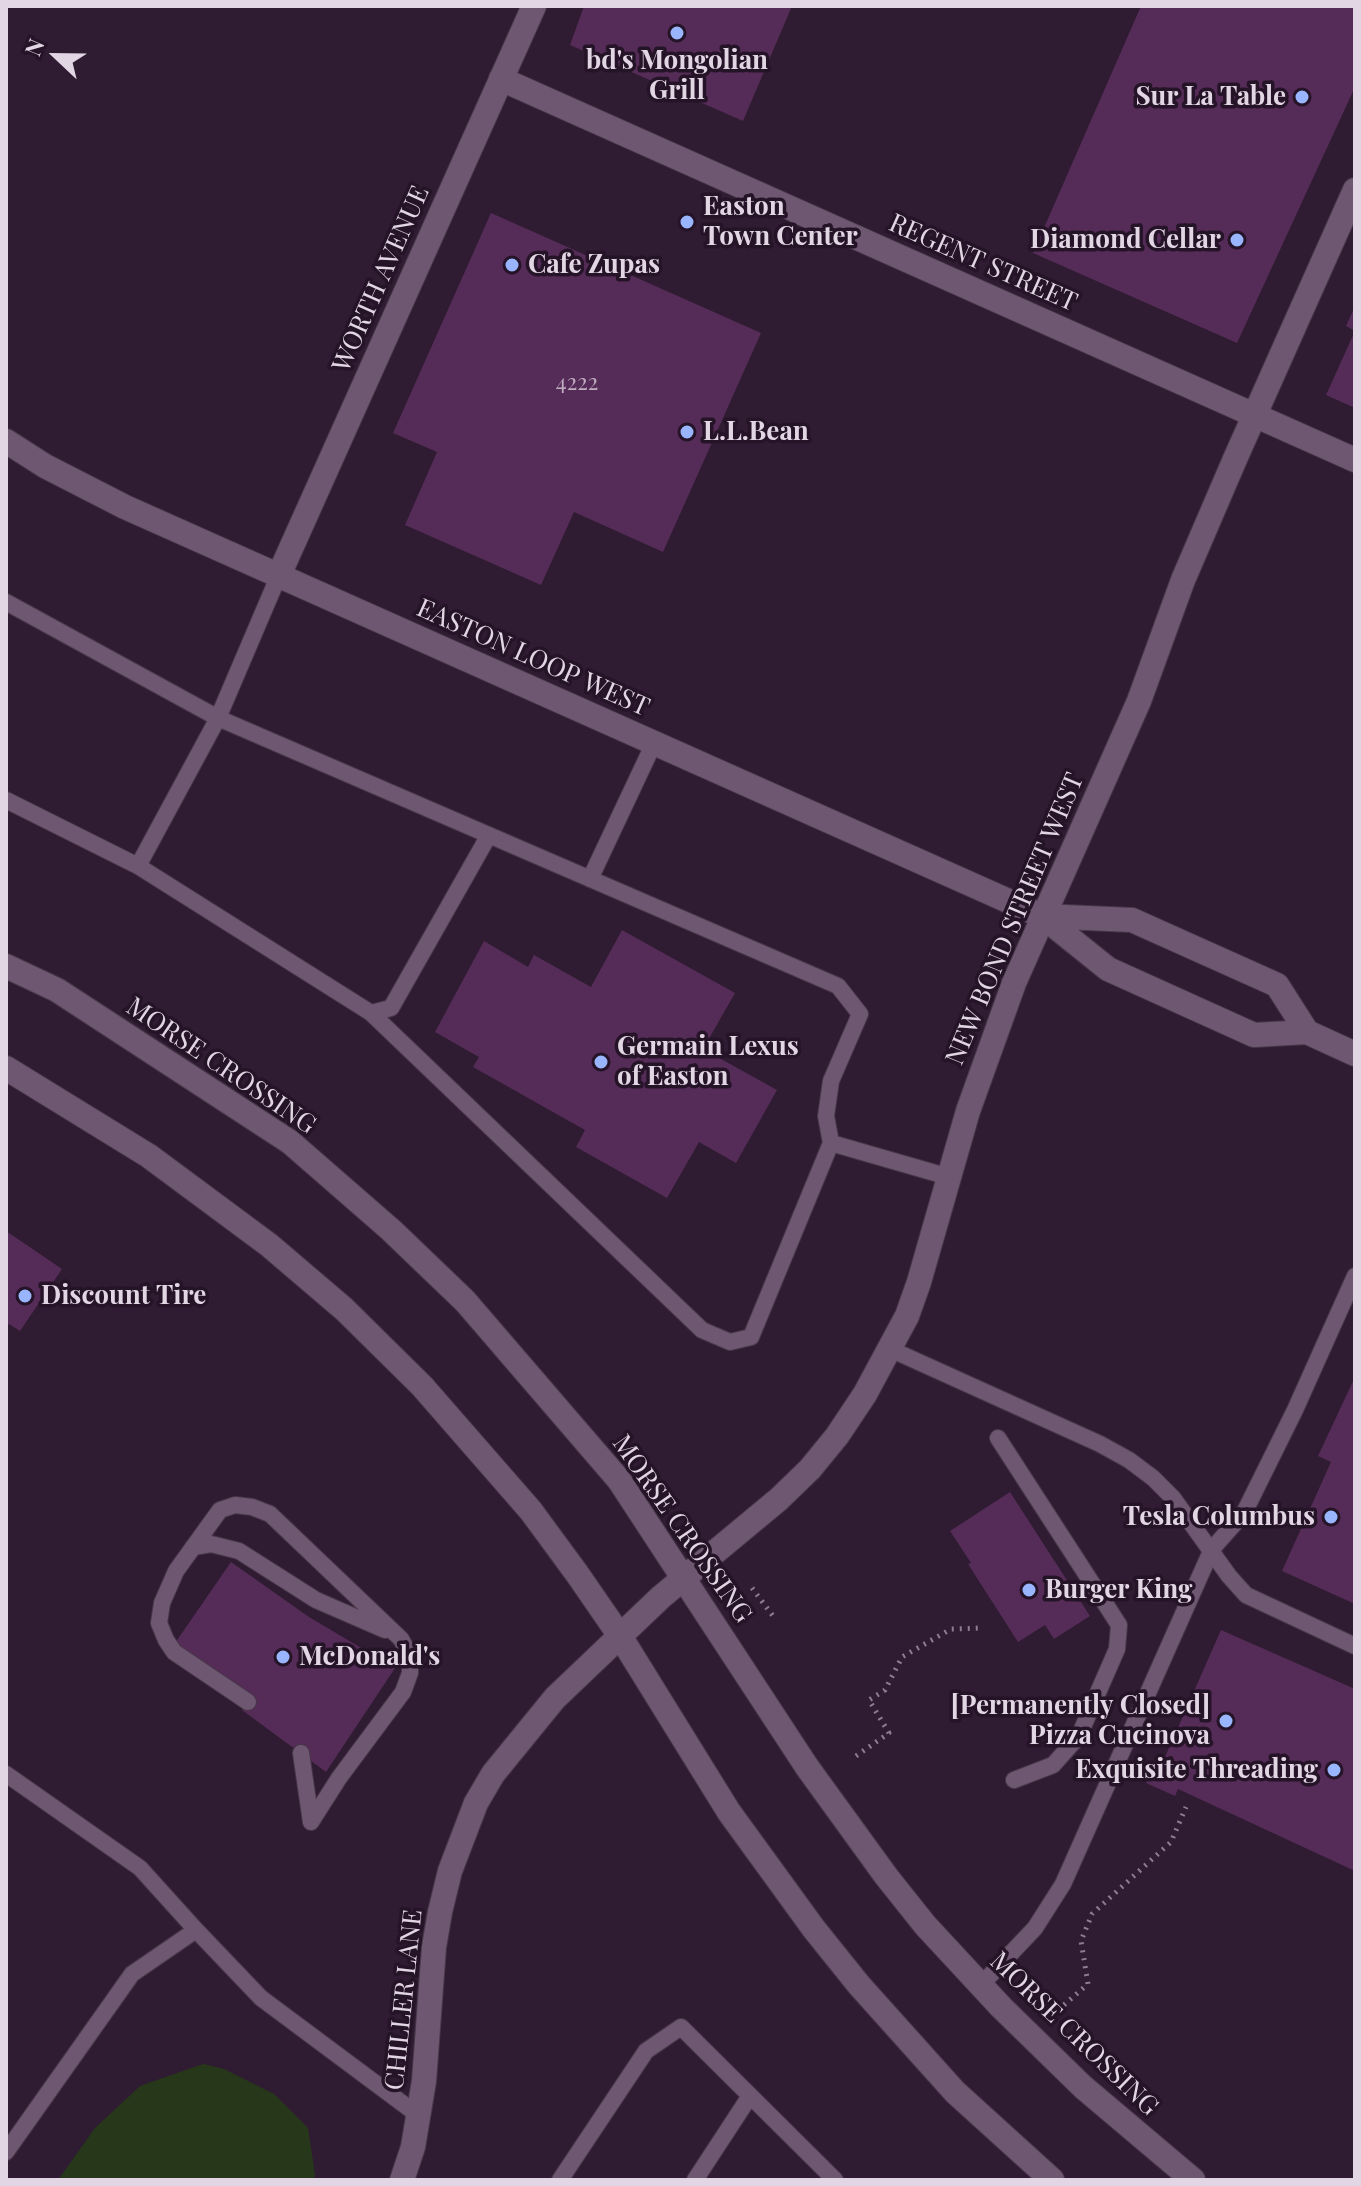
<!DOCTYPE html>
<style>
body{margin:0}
#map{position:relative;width:1361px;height:2186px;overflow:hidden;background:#2f1c32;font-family:"Playfair Display",serif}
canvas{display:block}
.frame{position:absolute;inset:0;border:8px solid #e3d6e4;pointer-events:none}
.north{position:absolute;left:16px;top:16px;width:80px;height:80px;-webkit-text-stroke:6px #251328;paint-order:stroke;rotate:292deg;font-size:22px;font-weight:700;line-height:32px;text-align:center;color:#e3d6e4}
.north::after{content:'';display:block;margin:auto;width:28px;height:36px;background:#e3d6e4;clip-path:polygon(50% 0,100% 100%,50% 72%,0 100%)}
</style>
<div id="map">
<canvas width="1361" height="2186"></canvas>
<div class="frame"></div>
<div class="north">N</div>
</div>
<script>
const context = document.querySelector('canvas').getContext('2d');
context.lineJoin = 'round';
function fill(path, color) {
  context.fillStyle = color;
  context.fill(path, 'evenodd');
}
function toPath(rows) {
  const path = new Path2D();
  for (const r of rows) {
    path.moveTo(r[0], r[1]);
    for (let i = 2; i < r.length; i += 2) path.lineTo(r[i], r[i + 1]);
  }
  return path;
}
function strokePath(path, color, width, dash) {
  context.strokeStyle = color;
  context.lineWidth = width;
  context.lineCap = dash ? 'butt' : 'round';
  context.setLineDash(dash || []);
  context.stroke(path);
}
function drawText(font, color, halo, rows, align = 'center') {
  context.font = font + ' "Playfair Display",serif';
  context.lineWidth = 7;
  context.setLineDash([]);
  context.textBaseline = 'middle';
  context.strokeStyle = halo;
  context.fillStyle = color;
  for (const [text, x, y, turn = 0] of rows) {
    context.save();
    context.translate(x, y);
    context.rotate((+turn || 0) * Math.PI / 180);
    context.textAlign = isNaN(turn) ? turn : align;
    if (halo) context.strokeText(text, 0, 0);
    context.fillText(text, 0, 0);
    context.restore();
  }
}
const green = toPath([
 [203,2064,224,2069,274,2094,308,2128,315,2175,313,2180,58,2180,95,2128,140,2086]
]);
const building = toPath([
 [584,6,792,6,743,121,570,45],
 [1141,6,1355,6,1355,87,1237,343,1033,253],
 [491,213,761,333,663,552,574,512,541,585,405,525,437,452,393,433],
 [1355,306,1355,331,1346,326],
 [1355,331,1355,408,1326,395],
 [622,930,735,993,703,1049,777,1090,736,1163,699,1142,667,1198,576,1147,585,1130,473,1067,479,1057,435,1032,484,941,528,967,534,955,591,987],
 [6,1231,62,1269,20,1331,9,1324,6,1329],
 [1355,1377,1355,1604,1282,1571,1331,1462,1318,1456],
 [1010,1492,1090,1616,1054,1639,1045,1625,1018,1642,968,1564,971,1563,950,1531],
 [231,1562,309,1617,395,1668,326,1772,242,1710,251,1697,173,1646],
 [1221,1630,1355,1689,1355,1871,1178,1789,1175,1796,1146,1783,1159,1755,1165,1757]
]);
const path = toPath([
 [752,1588,773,1616],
 [856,1756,889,1733,869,1700,885,1690,902,1657,951,1629,981,1628],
 [1064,2005,1088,1984,1081,1941,1092,1914,1171,1842,1186,1807]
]);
const lane = toPath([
 [279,575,218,718,838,986,860,1014,831,1081,826,1116,831,1143,949,1177],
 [6,602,218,718,138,866],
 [6,800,138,866,371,1013,391,1008,489,835],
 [590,879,654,743],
 [371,1013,702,1330,730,1342,751,1337,831,1143],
 [890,1349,1100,1444,1129,1460,1153,1478,1173,1498,1229,1576,1246,1595,1355,1646],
 [998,1438,1119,1625,1117,1649,1079,1736,1053,1765,1014,1780],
 [193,1547,211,1544,239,1551,316,1600,385,1630],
 [248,1702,174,1652,166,1640,159,1623,162,1603,176,1571,220,1510,235,1505,252,1507,270,1514,401,1639,410,1656,410,1673,403,1692,339,1778,311,1822],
 [301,1753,311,1822],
 [6,1774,140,1868,196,1930,261,1998,418,2115],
 [980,1986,1035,1928,1063,1884,1212,1549,1244,1513,1295,1410,1355,1276],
 [6,2152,132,1974,196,1930],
 [560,2180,646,2051,681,2027,835,2180],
 [695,2180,750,2096]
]);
const street = toPath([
 [501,79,1355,460],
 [402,2180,413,2147,424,2081,434,1947,440,1912,450,1871,476,1803,493,1774,555,1698,661,1597,779,1499,810,1469,837,1436,865,1394,907,1316,919,1282,968,1111,1014,983,1139,701,1183,580,1235,459,1355,190]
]);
const secondary = toPath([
 [6,441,45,466,125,507,1042,916,1108,969,1254,1035,1307,1032,1355,1054],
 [279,575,534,6],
 [1042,916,1132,920,1277,985,1307,1032],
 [6,966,57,990,290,1142,391,1230,465,1301,619,1480,807,1767,886,1876,925,1925,1001,2007,1083,2087,1193,2180],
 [6,1068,149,1156,269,1245,344,1309,422,1386,531,1511,578,1575,620,1636,729,1812,814,1929,859,1985,955,2092,1052,2180]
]);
const markers = [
 [677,33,8,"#99b5fd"],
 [1302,97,8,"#99b5fd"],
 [687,222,8,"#99b5fd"],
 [1237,240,8,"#99b5fd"],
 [512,265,8,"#99b5fd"],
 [687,432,8,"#99b5fd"],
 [601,1062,8,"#99b5fd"],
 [25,1296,8,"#99b5fd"],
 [1331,1517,8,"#99b5fd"],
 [1029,1590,8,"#99b5fd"],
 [283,1657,8,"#99b5fd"],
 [1226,1721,8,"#99b5fd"],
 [1334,1770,8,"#99b5fd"]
];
const numberNames = [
 ["4222",577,383]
];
const poiNames = [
 ["bd's Mongolian",677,61,"center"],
 ["Grill",677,91,"center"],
 ["Sur La Table",1286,97,"right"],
 ["Easton",703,207],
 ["Town Center",703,237],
 ["Diamond Cellar",1221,240,"right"],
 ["Cafe Zupas",528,265],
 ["L.L.Bean",703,432],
 ["Germain Lexus",617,1047],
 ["of Easton",617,1077],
 ["Discount Tire",41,1296],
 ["Tesla Columbus",1315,1517,"right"],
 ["Burger King",1045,1590],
 ["McDonald's",299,1657],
 ["[Permanently Closed]",1210,1706,"right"],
 ["Pizza Cucinova",1210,1736,"right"],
 ["Exquisite Threading",1318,1770,"right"]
];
const streetNames = [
 ["REGENT STREET",983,263,24],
 ["WORTH AVENUE",381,279,-66],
 ["EASTON LOOP WEST",533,658,24],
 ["NEW BOND STREET WEST",1015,919,-67],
 ["MORSE CROSSING",221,1066,34],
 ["MORSE CROSSING",682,1529,55],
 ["CHILLER LANE",404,2000,-84],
 ["MORSE CROSSING",1074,2034,44]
];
fill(green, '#27381a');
fill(building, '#552c57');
strokePath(lane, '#48384a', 18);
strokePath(street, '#48384a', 26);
strokePath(secondary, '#48384a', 26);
strokePath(path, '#8d7d8f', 5, [2, 6]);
strokePath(lane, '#6e5871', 16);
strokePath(street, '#6e5871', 24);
strokePath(secondary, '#6e5871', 24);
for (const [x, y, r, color] of markers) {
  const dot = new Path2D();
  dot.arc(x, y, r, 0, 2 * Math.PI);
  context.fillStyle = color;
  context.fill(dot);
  strokePath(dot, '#251328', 3);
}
drawText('22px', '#c0acc1', null, numberNames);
drawText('bold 26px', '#e3d6e4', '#251328', poiNames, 'left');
drawText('26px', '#e3d6e4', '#251328', streetNames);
</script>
